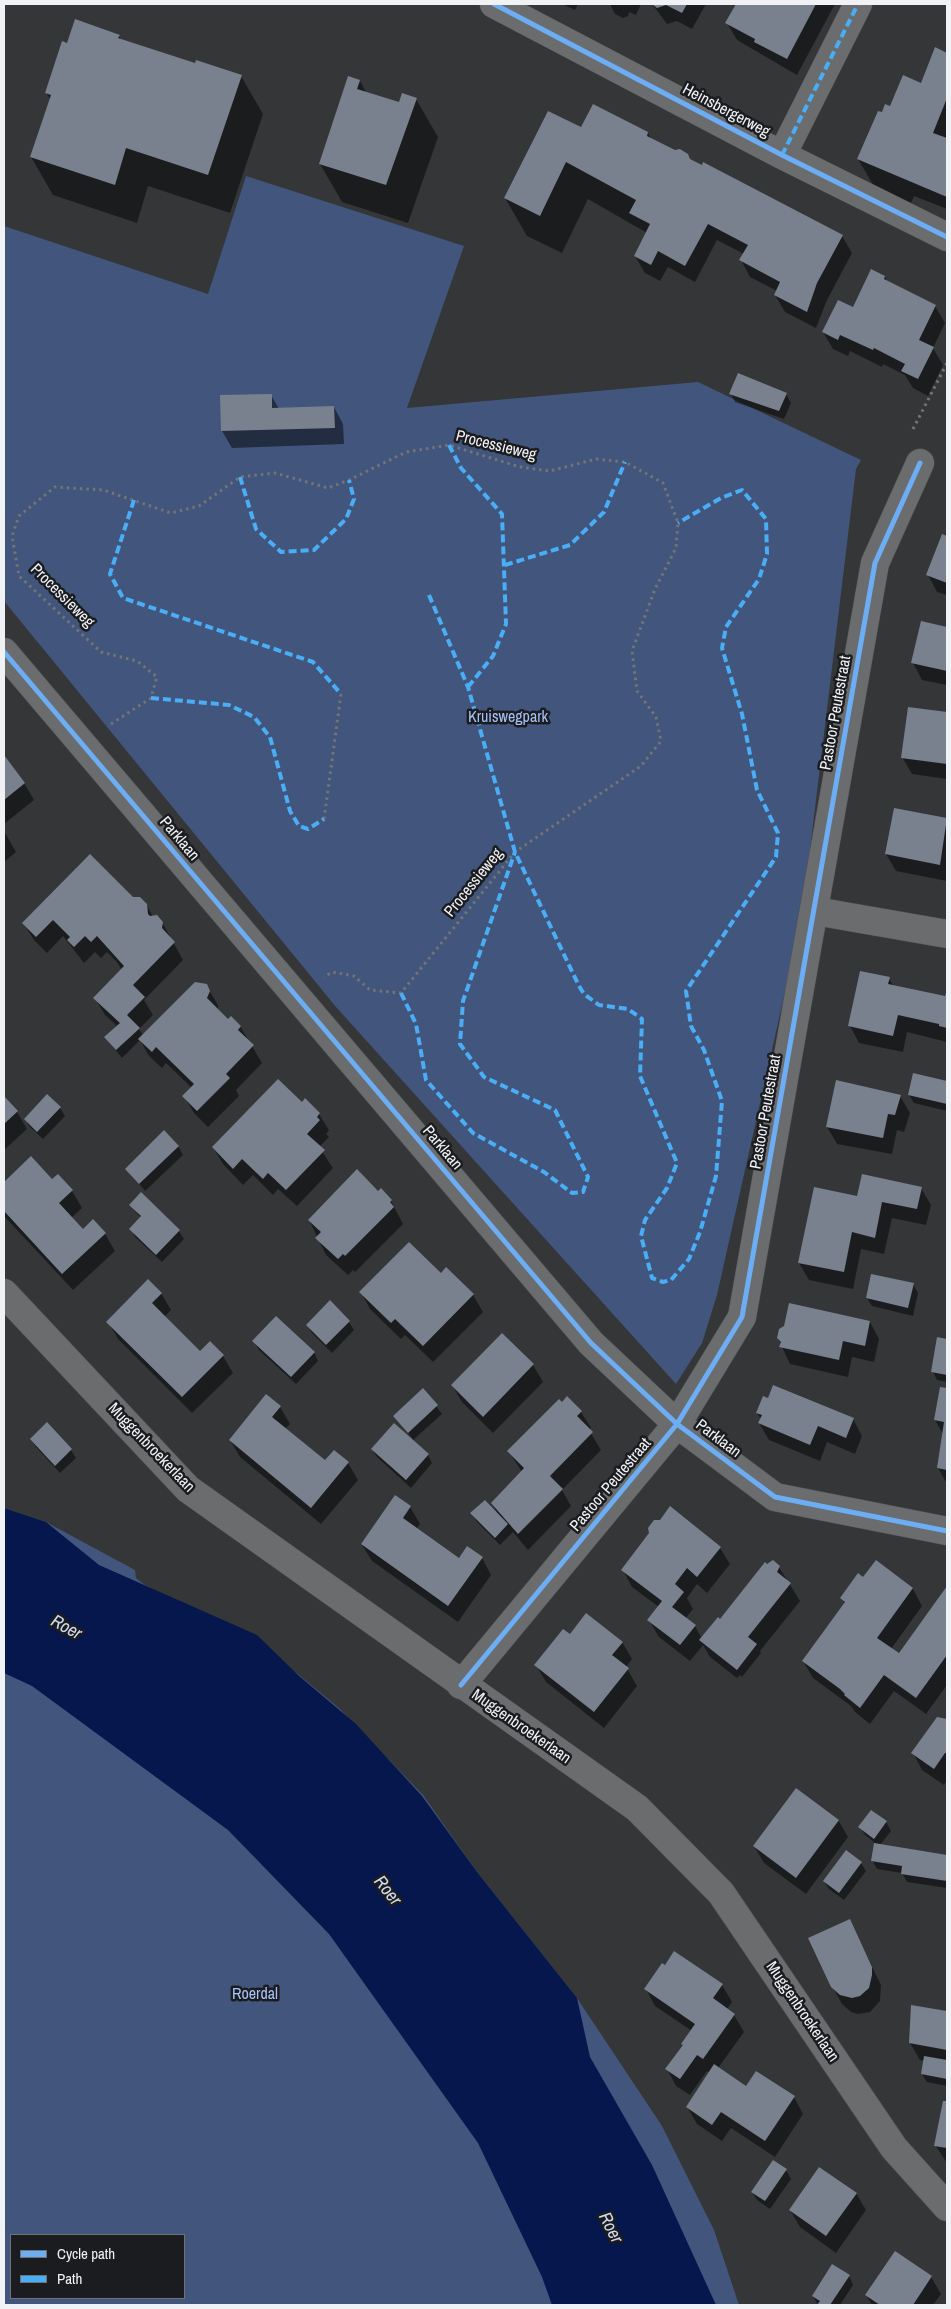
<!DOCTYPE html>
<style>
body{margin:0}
#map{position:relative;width:951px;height:2309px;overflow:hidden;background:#343638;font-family:"Archivo Narrow",sans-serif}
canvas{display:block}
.frame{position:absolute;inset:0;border:5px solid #f0f2f6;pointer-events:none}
.legend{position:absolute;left:10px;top:2234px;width:175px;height:65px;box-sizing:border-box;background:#1b1c1f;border:1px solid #707275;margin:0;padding:6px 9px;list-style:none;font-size:15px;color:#f0f2f6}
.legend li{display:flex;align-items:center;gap:10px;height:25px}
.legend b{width:25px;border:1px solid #707275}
</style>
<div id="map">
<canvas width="951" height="2309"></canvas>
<div class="frame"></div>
<ul class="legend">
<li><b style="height:6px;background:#6dadf4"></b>Cycle path</li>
<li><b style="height:6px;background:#49aef6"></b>Path</li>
</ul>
</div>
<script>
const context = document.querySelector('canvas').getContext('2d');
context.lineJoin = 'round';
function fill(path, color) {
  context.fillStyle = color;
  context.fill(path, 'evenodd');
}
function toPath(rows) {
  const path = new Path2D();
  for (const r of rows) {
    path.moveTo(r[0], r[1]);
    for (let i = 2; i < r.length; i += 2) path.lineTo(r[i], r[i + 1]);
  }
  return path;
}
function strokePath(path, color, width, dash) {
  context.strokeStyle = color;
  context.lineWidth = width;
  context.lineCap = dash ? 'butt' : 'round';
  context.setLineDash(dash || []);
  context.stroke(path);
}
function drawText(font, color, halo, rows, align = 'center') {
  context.font = font + ' "Archivo Narrow",sans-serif';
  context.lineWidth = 5;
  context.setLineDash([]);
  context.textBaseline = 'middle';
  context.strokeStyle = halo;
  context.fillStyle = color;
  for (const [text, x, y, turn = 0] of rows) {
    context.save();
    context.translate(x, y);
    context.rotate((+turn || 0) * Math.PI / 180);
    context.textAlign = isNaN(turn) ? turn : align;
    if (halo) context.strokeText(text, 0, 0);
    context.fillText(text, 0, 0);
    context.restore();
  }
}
const green = toPath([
 [246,176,464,246,407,408,698,382,861,460,856,469,802,916,717,1295,702,1343,676,1384,336,1007,4,601,4,226,208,294],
 [4,1508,46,1522,135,1570,136,1578,145,1585,235,1631,299,1675,340,1709,423,1795,477,1872,577,1998,662,2126,714,2230,739,2305,4,2305],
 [11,2235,184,2235,184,2298,11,2298]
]);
const water = toPath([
 [4,1508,46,1522,99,1565,257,1635,298,1675,356,1724,422,1796,477,1872,577,1998,590,2057,652,2165,716,2305,552,2305,542,2277,478,2143,329,1934,228,1830,32,1686,4,1673]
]);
const shadow = toPath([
 [562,4,578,4,575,10],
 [610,4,641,4,636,15,629,12,628,16,623,18,615,14],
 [652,4,706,4,692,29,677,21,667,24],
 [738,4,835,4,797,75,737,40,727,23],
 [119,36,121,40,196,64,241,76,263,114,230,213,148,186,137,223,53,195,31,157,51,101,46,92,68,44],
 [936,49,947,54,947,209,914,196,908,210,880,197,858,159,883,114,922,84],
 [360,81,367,94,399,104,416,99,438,137,408,223,342,202,320,164],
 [581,129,648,133,651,139,691,160,842,236,852,253,827,300,816,328,785,312,775,295,777,291,750,277,741,260,744,254,717,240,695,282,668,267,660,281,645,273,635,256,647,233,588,199,562,253,527,236,505,198],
 [885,277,888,283,935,306,945,323,933,348,943,365,928,396,913,388,905,375,883,364,882,367,850,351,848,356,833,349,823,332,853,309],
 [731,394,786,394,791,403,784,419,735,402],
 [271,395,279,409,334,407,343,424,344,444,232,448,222,431,221,396],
 [943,536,947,538,947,595,937,592,928,575],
 [922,622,947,628,947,685,922,680,913,663],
 [909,708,947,713,947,779,912,774,902,757],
 [4,757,24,783,34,800,4,824],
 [895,809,947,819,947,881,896,871,886,854],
 [4,831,16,852,4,862],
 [133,898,146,904,153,917,162,922,183,960,144,1000,153,1015,139,1029,143,1035,193,985,199,983,206,985,218,1005,218,1011,228,1021,240,1026,262,1063,236,1090,239,1096,208,1127,194,1113,184,1096,192,1088,166,1063,162,1068,149,1056,140,1040,122,1058,106,1038,117,1026,105,1015,95,998,122,970,116,961,107,952,101,958,95,952,84,963,63,936,47,953,34,940,24,924],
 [889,979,894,986,946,998,947,991,947,1042,907,1032,903,1052,859,1043,850,1026],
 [914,1074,947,1082,947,1111,914,1103,909,1095],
 [47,1096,60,1108,65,1116,43,1139,30,1127,25,1119],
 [900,1096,910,1113,904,1132,897,1130,892,1154,837,1144,827,1127],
 [4,1098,17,1112,27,1129,4,1150],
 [302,1104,319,1114,329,1130,326,1134,329,1137,319,1147,333,1168,297,1206,278,1189,273,1195,253,1175,243,1185,223,1164,213,1147],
 [178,1146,183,1155,145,1191,127,1169],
 [31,1158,52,1181,72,1191,82,1208,71,1218,82,1230,105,1234,115,1251,73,1290,4,1216,4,1184],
 [921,1188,931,1205,926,1225,892,1218,884,1254,861,1249,853,1289,809,1280,799,1263,858,1198],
 [378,1192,391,1201,403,1224,355,1272,353,1270,348,1275,326,1255,309,1220],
 [141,1194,179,1231,184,1239,162,1262,135,1237,131,1229,141,1218,130,1205],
 [447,1269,473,1295,483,1312,433,1362,405,1335,401,1339,370,1309,361,1292,441,1275],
 [913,1284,918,1293,913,1316,872,1306,867,1298],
 [161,1293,171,1310,164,1317,200,1353,223,1356,233,1373,192,1413,118,1339,108,1322],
 [349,1322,354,1330,332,1353,312,1333,307,1325],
 [870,1322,879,1339,874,1362,852,1357,848,1377,790,1364,778,1338],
 [938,1339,947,1340,947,1382,937,1380,933,1372],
 [254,1341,314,1352,318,1361,296,1384,259,1350],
 [533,1365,543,1382,493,1433,462,1402,452,1385],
 [941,1389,947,1390,947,1484,938,1468,943,1434,935,1420],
 [423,1390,442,1414,412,1441,428,1455,432,1463,411,1488,377,1457,372,1449,413,1439,394,1416],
 [562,1403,581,1412,591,1428,589,1430,601,1450,562,1490,571,1506,528,1550,513,1532,500,1545,477,1522,472,1513,499,1516,492,1503,522,1472,509,1452],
 [280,1407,290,1424,285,1429,325,1462,348,1463,358,1480,321,1524,240,1457,230,1440],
 [757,1413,853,1419,862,1436,855,1454,827,1442,820,1461,769,1440,759,1423,761,1419],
 [47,1424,71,1450,76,1458,60,1473,36,1447,31,1439],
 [410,1507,420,1524,416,1529,459,1559,482,1558,491,1575,458,1622,372,1561,362,1545],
 [720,1548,730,1564,707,1593,697,1584,687,1598,693,1609,685,1619,695,1626,702,1639,779,1567,800,1601,760,1651,761,1653,742,1677,740,1675,737,1678,710,1657,703,1645,690,1661,659,1637,649,1620,659,1607,632,1587,623,1570],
 [876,1562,913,1589,922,1606,891,1649,899,1655,947,1589,947,1685,926,1714,894,1691,870,1724,855,1712,851,1706,813,1678,803,1661,845,1604,842,1598,864,1578],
 [570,1636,622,1642,632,1659,626,1667,637,1686,604,1728,546,1682,536,1665],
 [938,1719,947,1721,947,1780,944,1785,922,1770,913,1753],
 [872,1811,886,1822,891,1831,880,1845,947,1856,947,1888,907,1882,902,1873,877,1869,872,1860,875,1843,865,1835,860,1827],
 [838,1820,848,1837,806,1894,764,1863,754,1846],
 [861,1863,866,1871,844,1900,829,1889,824,1881],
 [849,1920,881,1985,880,2001,870,2012,858,2014,851,2012,842,2004,832,1986],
 [722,1985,732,2002,727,2009,734,2015,744,2032,718,2068,746,2088,794,2097,803,2114,775,2157,731,2128,722,2141,697,2124,687,2107,710,2073,707,2071,690,2095,676,2086,667,2069,684,2046,692,2031,655,2006,646,1989],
 [912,2006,947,2013,947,2086,927,2082,922,2074,925,2061,920,2060,910,2043],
 [944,2102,947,2103,947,2163,935,2145],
 [786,2170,791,2179,770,2209,757,2200,752,2192],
 [856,2193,866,2210,836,2253,800,2227,790,2210],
 [895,2252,931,2277,941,2294,933,2305,872,2305,866,2295],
 [849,2276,853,2285,840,2305,818,2305,813,2296]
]);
const building = toPath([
 [652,4,687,4,682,13,666,5,657,8],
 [736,4,816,4,787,59,754,42,755,39,725,23],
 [75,19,120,35,118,38,195,63,196,60,242,75,208,175,126,148,115,185,30,157,51,95,45,93,62,41,67,43],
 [935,47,947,53,947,98,933,133,947,138,947,197,857,159,878,111,882,112,885,104,890,106,903,75,921,83],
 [348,76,360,80,357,89,399,102,402,93,417,98,386,185,319,164],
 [593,104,648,132,647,136,675,150,680,149,688,154,690,159,702,165,703,162,843,235,817,283,807,312,774,295,780,282,739,260,748,245,708,224,685,266,658,251,651,265,634,256,650,224,629,213,636,200,566,162,540,216,504,198,548,111,581,127],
 [871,269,885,276,884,279,936,305,919,340,934,347,918,379,901,371,905,364,874,348,873,350,840,335,838,340,822,332,838,300,853,307],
 [738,373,787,393,779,411,729,394],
 [272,394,272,408,334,406,335,428,221,431,220,395],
 [942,534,947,536,947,583,926,575],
 [921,621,947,627,947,671,911,663],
 [908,707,947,712,947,764,901,758],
 [4,755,25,783,4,800],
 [894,808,947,818,940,865,885,854],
 [90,854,133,897,140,897,147,904,148,914,150,916,157,915,163,922,162,928,175,942,133,985,145,997,127,1015,140,1028,116,1050,104,1037,120,1023,93,998,124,966,97,936,91,942,85,936,74,947,67,940,70,937,53,920,36,937,22,923],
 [860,971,890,977,888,984,945,996,947,990,947,1028,939,1026,939,1024,898,1015,893,1036,848,1026],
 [195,982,207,984,210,991,207,998,228,1019,231,1016,241,1026,238,1030,254,1045,226,1074,230,1078,197,1111,182,1096,194,1084,156,1047,152,1052,138,1039],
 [913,1073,947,1081,947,1104,908,1095],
 [278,1079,302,1102,305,1098,320,1113,317,1117,320,1120,307,1134,325,1150,286,1190,268,1173,263,1179,242,1159,233,1169,212,1147],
 [836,1080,901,1095,895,1115,888,1114,883,1138,826,1127],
 [47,1094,61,1107,37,1132,24,1119],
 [4,1096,18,1111,4,1124],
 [164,1130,179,1146,139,1184,125,1169],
 [31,1156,52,1179,58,1174,73,1190,59,1203,83,1229,93,1219,106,1233,62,1274,4,1211,4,1182],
 [357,1169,378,1191,381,1188,392,1200,390,1202,394,1207,345,1256,343,1254,338,1259,315,1238,321,1232,308,1220],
 [862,1174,922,1187,917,1209,882,1202,875,1238,852,1232,844,1272,798,1263,814,1187,857,1196],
 [141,1192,180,1230,156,1255,129,1229,141,1216,129,1205],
 [409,1242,441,1273,446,1267,474,1294,423,1346,395,1319,391,1323,359,1292],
 [871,1274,914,1283,908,1308,866,1298],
 [148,1279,162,1293,152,1303,200,1351,210,1341,224,1355,182,1397,106,1322],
 [330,1300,350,1321,326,1345,306,1325],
 [789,1303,870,1321,865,1346,843,1341,839,1360,779,1347,781,1342,777,1338,779,1329,784,1326],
 [276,1316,315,1352,291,1377,252,1341],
 [502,1333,534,1364,483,1417,451,1385],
 [937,1337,947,1339,947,1375,931,1372],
 [773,1385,854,1418,846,1438,818,1426,810,1445,758,1423,762,1415,756,1413,763,1396,768,1398],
 [940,1387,947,1388,947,1470,937,1468,944,1422,934,1420],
 [423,1388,438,1405,408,1433,393,1416],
 [266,1394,281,1406,272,1417,325,1460,334,1450,349,1462,311,1508,229,1440],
 [567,1396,582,1411,577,1416,593,1432,550,1476,563,1489,518,1534,491,1503,524,1468,507,1451,559,1399,562,1402],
 [47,1422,72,1449,55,1466,30,1439],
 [394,1423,429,1454,406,1480,371,1449],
 [395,1495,411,1506,403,1518,459,1558,467,1546,483,1557,448,1606,361,1544],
 [485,1500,508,1524,495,1538,470,1513],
 [670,1506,721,1547,697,1577,687,1568,675,1584,684,1592,672,1607,696,1625,680,1645,647,1620,662,1601,621,1570,649,1533,648,1528,654,1520,660,1520],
 [773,1560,780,1566,777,1572,791,1583,748,1637,757,1644,737,1670,699,1640,718,1617,720,1619,765,1562,767,1564],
 [876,1560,913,1588,877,1638,899,1653,947,1586,947,1655,916,1698,884,1675,860,1708,844,1695,845,1694,840,1689,802,1661,845,1602,840,1598,858,1573,863,1577],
 [586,1613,623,1642,612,1655,629,1668,594,1712,534,1665,563,1629,570,1634],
 [937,1717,947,1719,947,1753,945,1753,934,1769,911,1753],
 [796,1788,839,1820,796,1878,753,1846],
 [871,1810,887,1821,874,1839,858,1827],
 [874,1843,947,1855,947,1881,901,1874,902,1866,871,1861],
 [846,1850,862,1862,839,1893,823,1881],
 [850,1919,872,1967,872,1975,869,1988,860,1996,852,1998,840,1995,831,1987,808,1938],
 [674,1951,723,1984,713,1998,735,2014,703,2059,697,2055,680,2079,665,2069,683,2045,681,2044,695,2024,644,1989,662,1963,665,1965],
 [911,2005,947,2011,947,2050,909,2043],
 [924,2056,947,2060,947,2079,921,2074],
 [714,2064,746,2086,756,2071,795,2096,765,2141,721,2112,712,2125,686,2107],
 [943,2101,947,2101,947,2148,934,2146],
 [773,2160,787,2169,765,2201,751,2192],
 [819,2167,857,2193,826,2236,789,2210],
 [895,2251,932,2276,913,2305,880,2305,865,2295],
 [832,2264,850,2275,830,2305,817,2305,820,2301,812,2296]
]);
const path = toPath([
 [913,429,947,363],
 [111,724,151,698,157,677,137,661,101,652,19,576,12,536,19,516,55,487,103,490,171,513,199,506,240,477,275,473,328,488,349,480,406,452,449,445,520,467,550,471,596,459,625,462,663,483,678,523,676,548,655,589,632,651,637,691,656,717,661,741,641,766,515,852,401,993,370,990,354,976,332,972,324,977],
 [324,819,341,694]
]);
const minor = toPath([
 [494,4,782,155,947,237],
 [782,155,858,4],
 [4,652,591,1343,677,1424,775,1497,947,1531],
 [815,911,947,934],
 [4,1293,188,1489,637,1808,721,1893,894,2148,947,2207],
 [461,1685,677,1424,742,1317,875,563,920,463]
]);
const quiet = toPath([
 [782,155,858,4],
 [449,445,461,468,502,514,506,624,493,656,468,687],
 [240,477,256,529,281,552,314,550,346,519,354,499,349,480],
 [134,500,110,574,123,598,313,662,341,694],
 [505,565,570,545,604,512,625,462],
 [429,595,468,687,515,852,579,986,584,994,599,1005,628,1009,642,1019,640,1076,677,1163,667,1188,645,1220,641,1236,652,1278,663,1282,671,1280,689,1259,700,1232,716,1176,722,1101,704,1050,691,1026,686,991,776,857,778,833,757,790,742,714,722,648,726,627,759,579,767,554,766,519,742,490,721,498,678,523],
 [151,698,229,705,254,717,270,737,290,811,299,826,308,829,324,819],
 [401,993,416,1024,426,1080,473,1133,544,1172,572,1193,583,1192,588,1177,555,1110,484,1077,460,1044,463,1001,515,852]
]);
const cycleway = toPath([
 [494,4,782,155,947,237],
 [4,652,591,1343,677,1424,775,1497,947,1531],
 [461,1685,677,1424,742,1317,875,563,920,463]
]);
const streetNames = [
 ["Heinsbergerweg",726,111,28],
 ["Processieweg",496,446,14],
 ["Processieweg",62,596,45],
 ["Pastoor Peutestraat",836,713,-80],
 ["Parklaan",179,839,50],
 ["Processieweg",474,883,-51],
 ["Pastoor Peutestraat",766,1112,-80],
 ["Parklaan",442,1148,50],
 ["Parklaan",718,1439,37],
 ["Muggenbroekerlaan",151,1448,46],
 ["Pastoor Peutestraat",611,1485,-50],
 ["Muggenbroekerlaan",521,1727,35],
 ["Muggenbroekerlaan",802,2012,56]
];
const parkNames = [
 ["Kruiswegpark",508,718],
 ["Roerdal",255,1995]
];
const waterNames = [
 ["Roer",66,1628,29],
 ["Roer",387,1891,51],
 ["Roer",610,2228,63]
];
fill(green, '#42557c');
fill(water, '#06174d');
fill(shadow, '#0007');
fill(building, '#79818f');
strokePath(minor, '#535457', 29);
strokePath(path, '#737475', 3, [2.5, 4]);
strokePath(minor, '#6a6c6e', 28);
strokePath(quiet, '#49aef6', 4, [8, 4]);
strokePath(cycleway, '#6dadf4', 5);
drawText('16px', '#f0f2f6', '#1b1c1f', streetNames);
drawText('16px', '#a5c1f8', '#1b1c1f', parkNames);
drawText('italic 18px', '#d1dbee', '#1b1c1f', waterNames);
</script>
